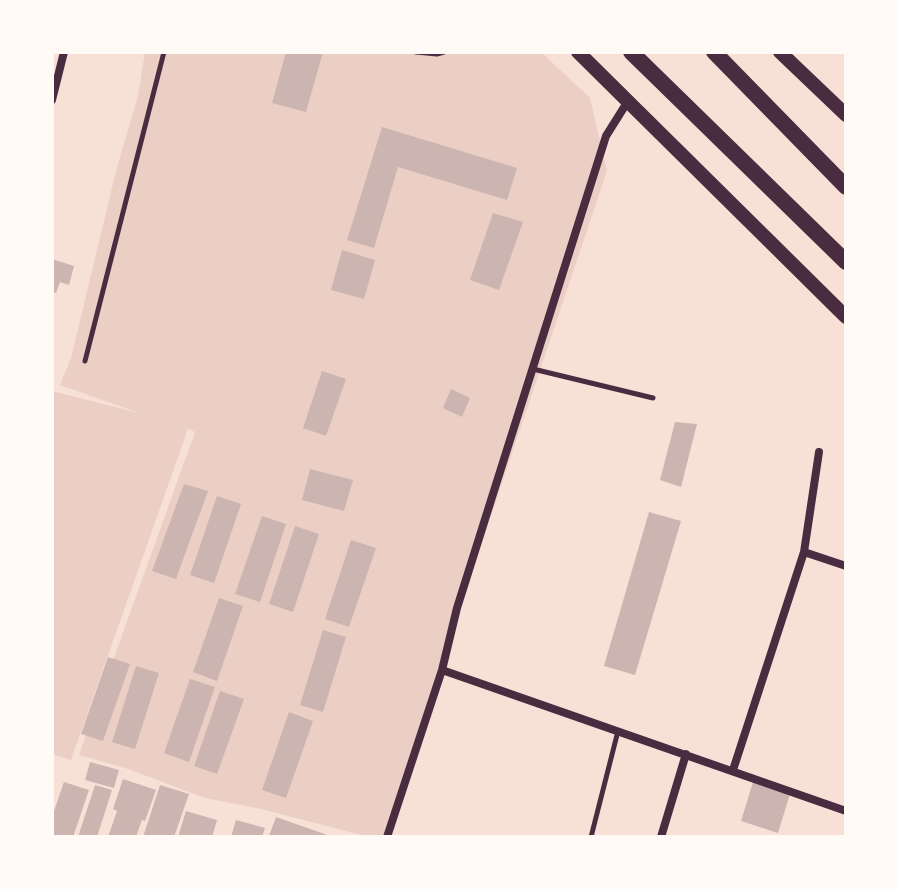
<!DOCTYPE html>
<style>
body{margin:0}
#map{position:relative;width:898px;height:889px;overflow:hidden;background:#f7e1d7;font-family:Literata,serif}
canvas{display:block}
.frame{position:absolute;inset:0;border:54px solid #fffaf5;pointer-events:none}
</style>
<div id="map">
<canvas width="898" height="889"></canvas>
<div class="frame"></div>
</div>
<script>
const context = document.querySelector('canvas').getContext('2d');
context.lineJoin = 'round';
function fill(path, color) {
  context.fillStyle = color;
  context.fill(path, 'evenodd');
}
function toPath(rows) {
  const path = new Path2D();
  for (const r of rows) {
    path.moveTo(r[0], r[1]);
    for (let i = 2; i < r.length; i += 2) path.lineTo(r[i], r[i + 1]);
  }
  return path;
}
function strokePath(path, color, width, dash) {
  context.strokeStyle = color;
  context.lineWidth = width;
  context.lineCap = dash ? 'butt' : 'round';
  context.setLineDash(dash || []);
  context.stroke(path);
}
const green = toPath([
 [145,52,541,52,590,98,607,171,383,837,369,837,261,809,205,798,128,769,79,755,195,432,188,429,71,760,52,754,52,391,139,413,60,385,71,358,116,171,138,96]
]);
const building = toPath([
 [286,52,323,52,306,112,272,103],
 [382,127,517,168,507,200,398,167,374,248,347,240],
 [493,213,523,222,499,290,470,280],
 [342,250,375,260,364,299,331,290],
 [52,259,74,266,69,285,60,282,56,293,52,292],
 [322,371,346,379,326,436,303,428],
 [451,389,470,398,462,417,443,408],
 [675,422,697,424,681,487,660,480],
 [310,469,353,480,344,511,302,500],
 [184,484,208,491,176,579,152,571],
 [217,496,241,504,214,583,190,575],
 [649,512,681,521,635,675,604,666],
 [262,516,286,524,260,602,235,594],
 [295,526,319,534,293,612,269,604],
 [351,540,376,548,349,627,325,619],
 [219,598,243,606,217,681,193,672],
 [323,630,346,637,323,712,300,705],
 [108,657,130,664,103,741,81,734],
 [136,666,159,673,135,749,112,742],
 [190,679,215,687,189,762,164,753],
 [220,691,244,699,217,774,194,766],
 [289,712,313,721,286,798,262,790],
 [90,762,119,770,114,788,85,780],
 [123,779,156,790,145,821,142,820,136,837,108,837,117,811,113,809],
 [64,782,89,790,73,837,52,837,52,817],
 [753,782,790,794,778,833,741,821],
 [95,785,112,790,97,837,78,837],
 [160,785,189,794,174,837,143,837],
 [186,811,217,820,212,837,178,837],
 [276,817,333,837,269,836],
 [236,820,265,828,262,837,231,837]
]);
const service = toPath([
 [416,52,437,54,444,52],
 [85,361,164,52],
 [533,369,653,398],
 [591,837,618,731]
]);
const minor = toPath([
 [52,100,64,52],
 [804,552,846,566],
 [442,670,846,811],
 [733,770,804,552,819,452],
 [387,837,442,670,457,608,606,136,628,101],
 [661,837,686,754]
]);
const secondary = toPath([
 [578,52,846,317],
 [780,52,846,115]
]);
const primary = toPath([
 [631,52,846,262],
 [714,52,846,187]
]);
fill(green, '#ebcfc5');
fill(building, '#ccb4b1');
strokePath(service, '#4a2c40', 5);
strokePath(minor, '#4a2c40', 8);
strokePath(secondary, '#4a2c40', 14);
strokePath(primary, '#4a2c40', 16);
</script>
